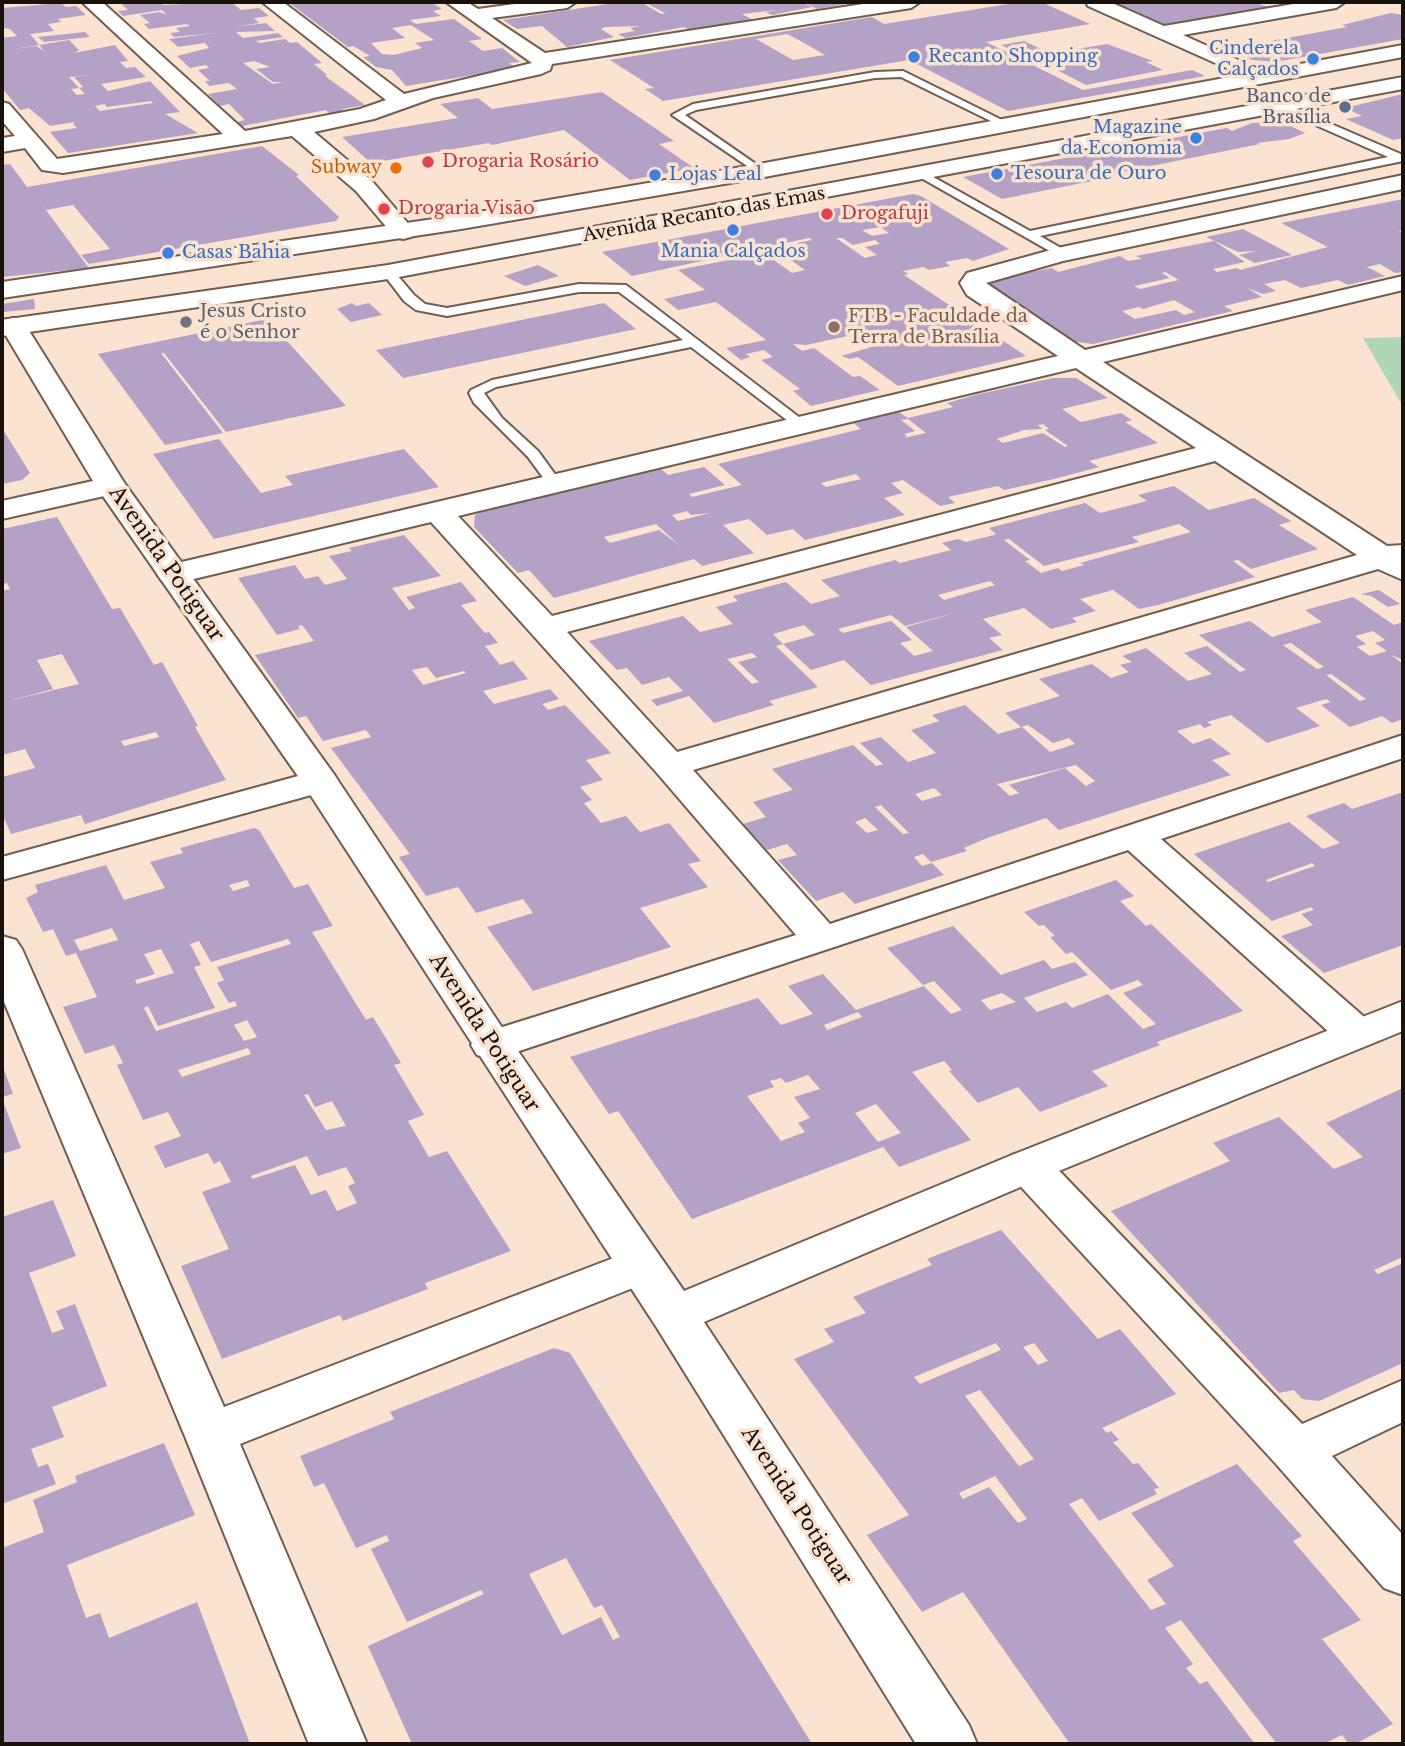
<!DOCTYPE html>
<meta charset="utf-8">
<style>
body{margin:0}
#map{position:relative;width:1405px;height:1746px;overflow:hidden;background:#fbe3d2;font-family:"Libre Baskerville",serif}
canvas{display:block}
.frame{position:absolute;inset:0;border:4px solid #19110b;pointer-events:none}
</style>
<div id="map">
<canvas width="1405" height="1746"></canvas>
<div class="frame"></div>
</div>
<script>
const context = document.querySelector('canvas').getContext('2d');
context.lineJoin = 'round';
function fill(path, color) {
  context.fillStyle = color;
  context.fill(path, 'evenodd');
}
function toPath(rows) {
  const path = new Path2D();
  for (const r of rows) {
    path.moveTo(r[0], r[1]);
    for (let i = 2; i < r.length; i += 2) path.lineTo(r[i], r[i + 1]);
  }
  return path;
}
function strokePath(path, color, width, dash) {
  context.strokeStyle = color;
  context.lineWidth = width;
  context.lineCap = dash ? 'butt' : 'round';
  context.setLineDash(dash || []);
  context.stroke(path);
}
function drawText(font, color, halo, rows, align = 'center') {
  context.font = font + ' "Libre Baskerville",serif';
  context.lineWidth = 7;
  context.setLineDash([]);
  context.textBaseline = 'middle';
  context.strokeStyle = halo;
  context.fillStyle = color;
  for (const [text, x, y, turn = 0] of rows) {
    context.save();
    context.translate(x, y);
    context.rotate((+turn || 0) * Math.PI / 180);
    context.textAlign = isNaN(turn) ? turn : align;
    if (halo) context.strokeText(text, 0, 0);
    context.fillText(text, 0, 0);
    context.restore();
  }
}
const green = toPath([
 [1403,337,1403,405,1402,405,1363,338]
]);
const building = toPath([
 [119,2,159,2,163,5,231,2,241,10,259,8,269,16,254,18,259,23,234,27,266,23,275,31,236,32,243,38,278,33,283,37,256,41,259,43,285,39,290,43,297,42,322,63,314,64,327,75,325,76,365,105,342,109,344,111,330,114,326,110,242,126,237,122,245,120,229,104,220,106,208,94,237,89,229,83,209,86,205,81,210,81,198,70,209,68,206,65,190,68,177,56,209,48,205,43,178,47,169,39,215,33,174,37,170,33,180,32,176,28,190,26,187,24,149,29,144,24,150,23,140,15,159,12,167,15,162,10,123,16,118,11,128,10],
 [254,61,270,67,256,69,273,82,283,82,273,84,243,63],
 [288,2,431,2,442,9,433,11,441,16,410,20,416,24,454,19,482,39,469,41,483,51,502,48,520,62,509,63,516,68,406,86,392,70,376,67,363,57,370,56,353,46,348,47],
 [411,25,434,40,415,43,422,48,394,55,382,54,371,43,405,38,392,28],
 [621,2,641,2,661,14,665,13,644,2,801,2,812,7,772,15,766,12,777,10,742,14,753,20,691,31,684,27,625,38,618,34,635,31,630,28,641,26,605,27,601,29,614,37,567,47,542,26,517,29,503,20],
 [804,2,850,2,851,3,817,9],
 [1021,2,1041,2,1090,24,986,42,1083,90,1192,70,1205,76,1008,111,909,60,663,101,645,89,654,88,610,60,872,17,884,24],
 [787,34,797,39,825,55,793,60,756,39],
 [1111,2,1254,2,1268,7,1163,25],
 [61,3,66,7,76,6,86,15,58,19,61,22,48,24,54,31,30,34,39,45,8,50,36,46,44,51,39,45,69,40,79,50,74,53,115,45,128,61,120,62,126,68,135,67,146,77,101,84,108,91,150,81,180,112,165,114,198,133,68,153,50,132,77,128,73,124,75,122,50,126,29,108,20,110,2,88,2,38,17,36,10,29,2,28,2,8],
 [88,75,74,77,83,87,79,88,85,94,77,95,71,89,79,88,69,77],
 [151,101,153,103,100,111,95,106,105,104,107,107],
 [1391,13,1403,15,1403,39,1275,62,1253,60,1227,49,1347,27,1342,25],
 [85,32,90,37,44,42,38,37],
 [1024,41,1043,50,1020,54,1001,45],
 [1107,44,1153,61,1146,62,1163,70,1086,85,1047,65,1063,62,1047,54],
 [602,92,674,141,659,144,694,168,630,180,564,130,492,145,489,143,371,163,342,137,458,118,440,104,478,98,492,109],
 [1403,94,1403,138,1393,140,1346,119,1362,116,1345,108],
 [1280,121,1305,133,1289,139,1256,143,1260,144,1087,179,1092,181,1002,199,963,177,1227,128,1232,131,1252,123],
 [262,146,299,175,296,176,339,217,336,221,89,264,81,255,110,249,73,205,46,210,31,190,89,268,2,277,2,165,10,164,27,187],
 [913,194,921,196,1009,249,973,261,967,258,945,262,950,266,929,270,924,267,903,271,909,274,904,275,1026,356,898,386,858,357,850,359,841,356,885,343,866,332,806,345,793,344,802,351,814,348,853,377,860,376,880,390,811,406,793,391,800,389,761,360,773,357,764,350,746,354,750,357,741,360,726,348,766,340,716,302,678,310,664,299,705,290,678,270,764,253,792,273,805,270,776,250,800,245,797,243,812,240,809,238,632,276,602,252],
 [880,227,889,233,872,236,862,230],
 [836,238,842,238,853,245,875,240,880,244,865,247,877,255,865,258],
 [1403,199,1403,230,1399,231,1403,233,1403,272,1395,273,1380,264,1367,267,1385,276,1348,285,1338,280,1301,288,1285,280,1264,284,1276,291,1263,294,1247,288,1262,297,1224,306,1233,311,1093,344,1071,341,988,287,991,280,1052,268,1058,272,1120,256,1128,261,1142,259,1136,256,1214,241,1245,262,1213,269,1217,272,1237,268,1240,270,1328,247,1281,223],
 [1165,272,1179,280,1140,289,1134,286,1170,278,1162,273],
 [1174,300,1195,312,1184,315,1176,310,1135,319,1122,311,1139,307,1143,309],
 [1243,229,1292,255,1255,263,1239,255,1256,251,1238,252,1206,237],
 [538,265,559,276,525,286,504,276],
 [34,299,35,309,3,312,2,304],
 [352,303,356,306,369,303,382,315,351,322,337,309],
 [604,303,636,329,403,378,376,350],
 [267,319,346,406,226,432,164,353,161,353,223,433,165,445,98,354],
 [1053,378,1076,378,1108,398,1062,409,1081,422,1121,413,1132,420,1125,422,1158,443,1089,461,1099,467,1054,479,1004,490,998,486,948,497,955,503,940,506,903,480,891,483,903,493,884,498,905,515,805,540,793,529,767,535,749,519,723,525,754,553,702,566,694,559,554,598,529,570,518,573,474,527,475,515,484,510,661,469,668,475,704,467,725,485,689,494,692,497,742,485,718,464,861,429,852,422,899,412,908,418,953,407,947,403,975,395],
 [908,419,926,433,904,438,907,436,904,434,915,431,901,420],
 [1043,424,1049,429,1045,430,1068,446,1065,447,1043,433,1003,443,997,439,1024,430,1042,429,1038,425],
 [856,474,861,479,826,487,821,483],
 [687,511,691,515,710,513,678,521,672,515],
 [656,524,680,546,659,530,610,543,604,537],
 [2,428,30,473,22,480,2,484],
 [219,439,261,493,293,485,285,476,404,449,439,487,214,539,153,454],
 [1174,486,1209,510,1254,498,1291,521,1279,525,1318,549,1251,569,1238,560,1233,561,1255,577,1158,605,1139,609,1113,590,1080,599,1096,611,1072,618,1077,622,1051,629,1024,608,983,619,1002,635,989,638,1003,650,871,685,844,660,811,670,783,644,815,635,804,625,773,634,783,644,776,646,818,687,769,701,774,705,714,723,689,696,657,706,651,700,683,691,669,677,642,685,627,668,617,670,589,641,683,616,700,632,733,624,716,607,738,601,733,596,786,582,811,604,840,596,821,580,895,560,900,563,951,550,942,543,958,539,966,542,994,535,996,534,989,528,1085,503,1100,513,1147,501,1138,495],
 [1179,524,1191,532,1080,563,1084,565,1062,571,1058,568,1041,573,1025,561,1030,560,1004,540,1009,539,1044,566,1139,542,1132,537],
 [990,581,995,585,944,600,938,595],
 [958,612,906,627,933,651,914,656,900,643,912,640,891,621,843,633,838,629,891,615,905,626],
 [752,653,757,657,738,662,759,682,752,684,727,659],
 [57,517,112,609,120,608,154,665,162,662,198,726,195,727,226,780,85,824,81,815,11,834,2,814,2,777,35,768,25,749,2,755,2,591,10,589,7,583,2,584,2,529],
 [62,654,79,684,8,701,53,689,37,660],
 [156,732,159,737,124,746,121,741],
 [404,535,441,576,392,588,409,610,415,608,406,597,461,582,477,601,461,605,485,633,489,632,498,643,485,646,500,665,513,661,528,679,483,691,494,704,550,689,559,699,542,704,548,710,565,705,611,753,586,760,603,780,580,787,592,800,584,803,601,823,626,816,640,832,669,823,701,861,688,864,708,887,640,908,671,947,533,991,487,927,533,913,523,899,476,913,458,887,426,896,399,857,410,854,331,748,371,737,366,730,323,741,306,716,298,718,255,655,314,641,302,625,298,626,300,629,277,635,238,578,295,565,305,579,318,576,325,585,347,579,329,556,352,551,349,548],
 [427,667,436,678,464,671,466,673,423,685,412,670],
 [1379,590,1400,604,1388,607,1371,596,1361,594],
 [1353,597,1394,625,1403,622,1403,660,1391,655,1403,664,1403,719,1392,723,1382,716,1350,727,1321,705,1331,702,1326,699,1296,708,1320,726,1267,743,1231,715,1207,722,1212,725,1204,728,1200,724,1177,731,1193,744,1210,738,1231,754,1212,760,1231,775,1059,830,1046,818,987,838,964,848,967,851,931,862,923,854,914,857,922,866,932,863,944,875,855,904,843,892,816,901,778,860,797,855,787,844,767,850,743,824,766,817,753,802,793,790,772,769,853,745,876,766,883,764,860,743,881,737,908,762,936,753,911,730,939,721,932,715,965,705,998,734,1022,727,1050,752,1075,744,1069,738,1053,743,1028,725,1021,727,1005,713,1060,696,1039,679,1092,664,1111,678,1129,672,1120,665,1132,662,1122,656,1146,648,1188,681,1212,674,1184,653,1207,646,1240,672,1246,670,1199,635,1250,621,1272,637,1322,622,1305,610],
 [1373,631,1385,640,1375,643,1387,651,1370,656,1357,647,1366,644,1355,636],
 [1291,643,1324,667,1317,669,1283,645],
 [1331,674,1366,699,1360,701,1326,675],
 [1076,765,1095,781,1086,786,1065,768,1009,785,1019,793,1010,796,997,784],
 [934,788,942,795,922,801,915,794],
 [881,805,909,833,903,834,875,807],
 [865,818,878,830,867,833,855,822],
 [1403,792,1403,945,1324,973,1281,936,1313,925,1301,914,1314,910,1311,907,1272,921,1194,854,1289,822,1323,849,1340,843,1306,816,1344,803,1352,809],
 [1312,863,1315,866,1268,882,1266,880],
 [254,828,259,830,294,888,308,884,333,926,312,932,366,1020,373,1017,401,1063,394,1065,424,1115,408,1121,429,1157,447,1151,511,1251,425,1283,428,1289,343,1321,340,1315,222,1359,181,1266,229,1249,202,1192,231,1182,220,1161,214,1164,208,1153,165,1168,154,1146,181,1136,168,1112,143,1120,117,1065,123,1063,114,1045,85,1054,63,1007,97,997,76,953,66,956,53,929,43,932,26,898,38,892,35,885,106,865,124,900,165,888,150,862,183,853,180,848],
 [247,880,250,886,233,891,229,885],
 [112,928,118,940,80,951,74,940],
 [288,939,291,944,217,967,224,980,217,983,229,1003,235,1001,237,1006,156,1031,144,1008,148,1006,158,1026,215,1008,194,967,201,965,190,944,199,941,211,962],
 [161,949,174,973,137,984,135,980,155,974,144,954],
 [247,1020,257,1037,244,1041,234,1025],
 [248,1048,251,1054,182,1077,178,1070],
 [308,1094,315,1107,332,1101,346,1126,326,1130,304,1095],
 [307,1156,318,1176,346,1167,355,1183,348,1186,357,1203,337,1211,326,1190,311,1195,295,1165,252,1179,251,1176],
 [1116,880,1134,896,1120,901,1146,926,1151,924,1243,1011,1157,1042,1160,1045,1092,1071,1108,1086,1040,1112,1018,1087,978,1103,949,1071,952,1070,944,1061,912,1072,971,1140,899,1167,883,1147,692,1219,618,1111,609,1114,570,1057,758,998,781,1025,813,1014,788,986,823,974,856,1010,924,986,951,1014,962,1010,934,981,923,985,887,948,953,926,1001,975,1044,960,1052,969,1075,962,1088,975,1024,998,1037,1012,1066,1002,1072,1008,1108,994,1143,1029,1156,1024,1123,993,1143,985,1138,980,1111,990,1072,952,1066,954,1050,937,1055,936,1044,925,1039,926,1024,912],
 [1002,993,1016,1002,990,1010,981,1000],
 [858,1012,862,1017,827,1030,824,1025],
 [808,1075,820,1089,794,1097,810,1118,798,1123,805,1132,781,1141,747,1096,774,1087,770,1081,781,1078,786,1083],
 [876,1104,901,1133,878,1142,855,1113],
 [2,1064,13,1094,2,1097],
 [1403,1088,1403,1257,1374,1270,1378,1274,1403,1263,1403,1363,1319,1401,1302,1399,1294,1390,1279,1393,1111,1211,1230,1161,1213,1143,1279,1117,1334,1169,1363,1157,1326,1123],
 [2,1099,21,1148,2,1154],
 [53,1200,76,1256,29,1273,52,1333,64,1329,56,1311,75,1304,107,1386,52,1407,64,1437,31,1449,38,1467,48,1464,56,1484,2,1504,2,1217],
 [1001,1230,1098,1339,1120,1329,1176,1394,1102,1428,1107,1433,1111,1431,1119,1440,1113,1442,1133,1464,1138,1463,1159,1488,1154,1489,1157,1494,1099,1521,1082,1498,1069,1504,1151,1610,1166,1604,1147,1580,1174,1566,1131,1513,1237,1464,1302,1536,1293,1541,1361,1620,1322,1639,1393,1724,1355,1744,1349,1744,1342,1735,1323,1744,1277,1744,1181,1620,1165,1628,1193,1664,1186,1668,1200,1684,1207,1681,1255,1744,1070,1744,963,1592,922,1612,867,1535,909,1515,794,1359,834,1342,824,1329,866,1313,853,1297,932,1265,927,1259],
 [996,1343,1001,1350,920,1384,914,1377],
 [1034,1343,1048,1361,1038,1365,1023,1347],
 [980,1390,1034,1459,1019,1466,965,1396],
 [995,1476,1027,1519,1018,1523,989,1487,963,1499,959,1493],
 [554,1348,570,1353,812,1744,412,1744,368,1646,484,1594,481,1590,407,1622,371,1549,389,1541,387,1535,356,1548,324,1483,314,1487,300,1456,394,1419,390,1412],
 [566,1558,594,1608,602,1605,620,1637,613,1640,601,1617,562,1635,529,1574],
 [164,1443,195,1515,67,1565,86,1618,100,1613,109,1638,197,1602,250,1744,2,1744,2,1548,44,1532,33,1500,77,1482,75,1476]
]);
const service = toPath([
 [903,71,1010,124,1001,126,901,77,875,78,696,110,685,115,763,169,765,171,759,174,672,115,693,104,875,72,903,71],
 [1277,104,1285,104,1403,155,1403,161,1040,236,1066,251,1066,257,1062,258,916,175,926,173,1030,231,1388,157,1277,108,1277,104],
 [384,269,392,269,414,295,425,304,447,308,579,284,626,285,808,424,806,427,796,427,691,347,496,387,484,393,502,418,538,451,562,484,555,488,550,487,528,457,474,403,469,393,471,390,492,380,683,340,619,292,579,292,447,316,416,310,404,301,382,272,384,269]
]);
const minor = toPath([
 [82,2,102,2,245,131,360,109,386,100,262,2,283,2,404,94,532,63,446,2,467,2,478,9,529,2,576,2,567,8,492,18,545,53,876,2,920,2,911,8,552,64,550,70,541,74,433,98,374,119,314,132,372,181,411,227,415,232,411,237,403,239,395,237,356,191,292,136,63,173,42,170,25,148,2,152,2,138,15,136,2,121,2,102,9,104,57,159,223,134,82,2],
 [1086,2,1110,2,1164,26,1305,2,1345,2,1336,8,1183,35,1267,73,1270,77,1267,81,1260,83,1088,6,1086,2],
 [1403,175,1403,189,1063,261,986,283,1085,350,1403,276,1403,290,1103,362,1387,546,1403,545,1403,580,1378,569,693,770,830,924,1403,735,1403,758,1161,839,1371,1023,1377,1033,1371,1043,1356,1047,1341,1043,1128,850,507,1055,492,1059,477,1055,471,1045,477,1035,796,935,657,773,431,522,173,584,162,581,157,574,162,567,173,564,1058,356,967,295,960,283,967,273,1062,247,1403,175],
 [1076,368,1196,448,552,616,458,516,1076,368],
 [1215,461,1357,555,677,752,567,632,1215,461],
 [111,477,122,480,126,486,122,492,2,519,2,501,111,477],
 [320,770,333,773,338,781,333,789,2,880,2,857,320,770],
 [2,936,16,940,22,949,224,1407,624,1254,641,1248,658,1254,665,1266,658,1278,240,1444,367,1744,309,1744,184,1434,2,997,2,936],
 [1028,1150,1044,1155,1302,1424,1403,1380,1403,1422,1332,1456,1403,1535,1403,1595,1384,1588,1277,1465,1012,1177,1005,1166,1012,1155,1028,1150]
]);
const tertiary = toPath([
 [13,318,22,320,26,326,125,484,333,773,507,1035,684,1291,1012,1155,1403,1001,1403,1031,1044,1177,704,1322,969,1725,977,1744,916,1744,657,1328,302,782,96,486,2,329,4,320,13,318]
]);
const secondary = toPath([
 [1403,45,1403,57,759,178,461,229,2,298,2,282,461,215,759,164,1403,45],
 [1403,77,1403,89,388,279,2,336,2,320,388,265,1403,77]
]);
const markers = [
 [914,57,7,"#3f7fe0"],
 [1313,59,7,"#3f7fe0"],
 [1345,107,7,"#5c6f8a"],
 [1196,138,7,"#3f7fe0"],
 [428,162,7,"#e0444e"],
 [396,168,7,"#e8710a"],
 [997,174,7,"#3f7fe0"],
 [655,175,7,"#3f7fe0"],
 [384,209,7,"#e0444e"],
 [827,214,7,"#e0444e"],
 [733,230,7,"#3f7fe0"],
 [168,253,7,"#3f7fe0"],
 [186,322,7,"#6b7280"],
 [834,327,7,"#8d6e63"]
];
const farShopnames = [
 ["Cinderela",1299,49,"right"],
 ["Calçados",1299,70,"right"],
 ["Recanto Shopping",928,57],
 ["Magazine",1182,128,"right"],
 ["da Economia",1182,149,"right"],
 ["Tesoura de Ouro",1011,174],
 ["Lojas Leal",669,175],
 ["Mania Calçados",733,252,"center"],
 ["Casas Bahia",182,253]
];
const farServicenames = [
 ["Banco de",1331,97],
 ["Brasília",1331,118]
];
const farHealthnames = [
 ["Drogaria Rosário",442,162],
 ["Drogaria Visão",398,209],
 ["Drogafuji",841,214]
];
const farFoodnames = [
 ["Subway",382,168]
];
const farStreetnames = [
 ["Avenida Recanto das Emas",704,215,-10]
];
const farWorshipnames = [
 ["Jesus Cristo",200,312],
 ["é o Senhor",200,333]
];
const farEducationnames = [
 ["FTB - Faculdade da",848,317],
 ["Terra de Brasília",848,338]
];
const streetNames = [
 ["Avenida Potiguar",166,564,55],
 ["Avenida Potiguar",484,1033,57],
 ["Avenida Potiguar",796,1506,57]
];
fill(green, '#b1d5b7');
fill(building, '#b3a1c6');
strokePath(service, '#725d4e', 4);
strokePath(minor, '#725d4e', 4);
strokePath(tertiary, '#725d4e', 4);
strokePath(secondary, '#725d4e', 4);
fill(service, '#fff');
fill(minor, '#fff');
fill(tertiary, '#fff');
fill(secondary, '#fff');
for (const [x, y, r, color] of markers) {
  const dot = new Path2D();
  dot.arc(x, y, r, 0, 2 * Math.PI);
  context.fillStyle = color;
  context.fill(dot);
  strokePath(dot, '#fbe3d2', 2.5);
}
drawText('18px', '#366cbe', '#fbe3d2', farShopnames, 'left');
drawText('18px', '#4e5e75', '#fbe3d2', farServicenames, 'right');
drawText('18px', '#be3a42', '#fbe3d2', farHealthnames, 'left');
drawText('18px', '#c56008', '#fbe3d2', farFoodnames, 'right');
drawText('18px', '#19110b', '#fbe3d2', farStreetnames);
drawText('18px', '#5b616d', '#fbe3d2', farWorshipnames, 'left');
drawText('18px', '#785e54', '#fbe3d2', farEducationnames, 'left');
drawText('21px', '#19110b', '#fbe3d2', streetNames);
</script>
